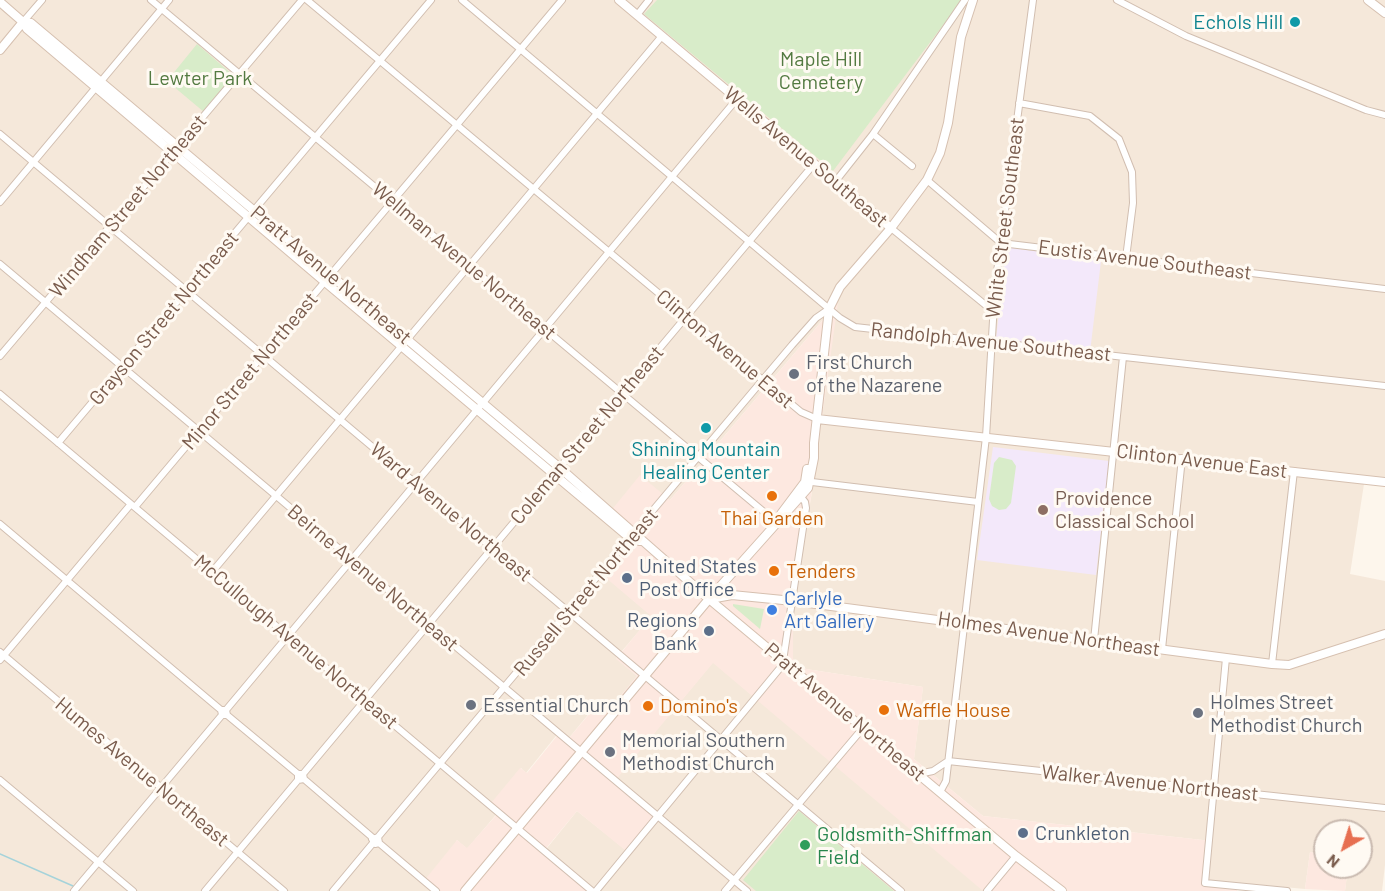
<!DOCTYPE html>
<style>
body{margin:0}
#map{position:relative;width:1385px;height:891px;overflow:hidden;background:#fdf6ec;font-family:Barlow,sans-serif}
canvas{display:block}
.north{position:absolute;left:1313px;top:819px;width:60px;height:60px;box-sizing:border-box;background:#fffaf3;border:2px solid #cabbb1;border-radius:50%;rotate:219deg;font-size:16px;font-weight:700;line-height:24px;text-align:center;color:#7a5c4d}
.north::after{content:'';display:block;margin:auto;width:21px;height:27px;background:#e76f51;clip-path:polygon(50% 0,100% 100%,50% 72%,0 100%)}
</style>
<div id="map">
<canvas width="1385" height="891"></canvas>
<div class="north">N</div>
</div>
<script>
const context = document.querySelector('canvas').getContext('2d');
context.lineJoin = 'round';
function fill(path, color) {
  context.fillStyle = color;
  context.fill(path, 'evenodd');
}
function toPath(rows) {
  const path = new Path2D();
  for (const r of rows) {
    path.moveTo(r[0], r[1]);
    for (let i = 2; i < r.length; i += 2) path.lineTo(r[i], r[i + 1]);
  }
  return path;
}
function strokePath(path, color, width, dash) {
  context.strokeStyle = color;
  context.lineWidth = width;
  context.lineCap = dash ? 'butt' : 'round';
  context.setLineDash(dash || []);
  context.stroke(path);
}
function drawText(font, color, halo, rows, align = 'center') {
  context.font = font + ' Barlow,sans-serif';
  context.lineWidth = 6;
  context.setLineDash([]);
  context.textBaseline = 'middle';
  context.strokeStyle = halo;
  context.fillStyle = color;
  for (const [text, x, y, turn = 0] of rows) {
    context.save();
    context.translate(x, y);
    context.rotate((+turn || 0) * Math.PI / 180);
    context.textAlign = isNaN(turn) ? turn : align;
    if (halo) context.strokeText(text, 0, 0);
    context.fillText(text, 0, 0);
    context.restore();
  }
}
const residential = toPath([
 [0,0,1385,0,1385,486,1364,484,1350,574,1385,581,1385,865,1382,891,1345,891,1348,867,1361,867,1361,831,1325,831,1325,854,1310,852,1305,889,1208,880,1212,841,983,816,914,759,923,687,806,669,793,659,793,601,811,498,837,303,670,500,627,538,600,572,652,616,616,658,637,676,611,708,600,700,569,738,560,731,526,773,521,768,500,810,467,849,457,840,429,891,0,891],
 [713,662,984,890,983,891,588,891,543,853,577,811,626,850,613,782]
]);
const commercial = toPath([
 [838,302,811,497,793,601,793,659,806,669,923,687,914,759,983,816,1212,841,1208,880,1235,883,1237,891,983,891,713,663,614,782,655,817,626,851,577,811,543,852,588,891,429,891,431,889,423,882,457,840,467,848,500,811,491,803,520,768,527,773,561,731,569,738,601,700,611,707,637,676,616,659,651,616,599,572,627,538,605,518,640,475,670,500],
 [1310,852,1325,854,1325,867,1348,867,1345,891,1305,889]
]);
const education = toPath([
 [1006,247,1101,261,1090,352,996,339],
 [993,447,1109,461,1096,575,977,560]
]);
const green = toPath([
 [657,0,962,0,833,171,644,14],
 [197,44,233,75,204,112,167,81],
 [999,457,1012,460,1016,466,1011,503,1006,509,999,510,992,506,989,499,994,463],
 [733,604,764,609,760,629,733,606],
 [799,811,894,891,756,891,743,880]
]);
const stream = toPath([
 [0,854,73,886]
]);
const street = toPath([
 [151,0,776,522],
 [307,0,801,412,817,419],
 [462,0,840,318,855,327,1385,386],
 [1117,0,1186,36,1366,110,1385,115],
 [637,15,649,0],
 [23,22,42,0],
 [1019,103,1090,116,1119,139,1132,172,1133,203,1126,258],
 [0,134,901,891],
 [873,134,912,166],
 [927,180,1001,243,1385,289],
 [835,182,873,134,965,0],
 [0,202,169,0],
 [891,228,994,312],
 [0,264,747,891],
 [0,356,302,0],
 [0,394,592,891],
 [58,443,431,0],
 [812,482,978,502],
 [135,507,562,0],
 [0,524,221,710],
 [212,572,662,36],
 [1094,640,1123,357],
 [1162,649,1182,458],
 [0,652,284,891],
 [1226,658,1205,883,1287,891],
 [0,660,131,504],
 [783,661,806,508,805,502,801,497],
 [1272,664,1294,471],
 [226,710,736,100],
 [227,715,226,710,221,710,222,715,227,715,298,774],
 [303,774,814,164],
 [918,774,933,771,948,761,1385,808],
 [304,779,298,780,298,774,303,774,304,779,373,838],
 [0,780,133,891],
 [940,792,946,781,986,437,995,287,1033,0],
 [378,837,792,345,816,318,829,309],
 [379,843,375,844,372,839,378,837,379,843,436,891],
 [74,891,222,715],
 [205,891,298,780],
 [333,891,373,843],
 [596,891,785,662],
 [725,891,863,728],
 [987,891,1016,856]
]);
const secondary = toPath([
 [619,0,891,228],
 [1368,0,1385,13],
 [0,2,23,22,27,29,325,282,631,539,640,541],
 [23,22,31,23,560,468,709,599,1016,856,1062,891],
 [0,50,23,22],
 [817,419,1385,482],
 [781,514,805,482,807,469],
 [710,599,732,595,793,601,1272,664,1289,665,1385,634],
 [465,891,709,599,808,488,814,458,814,443,829,309,840,287,891,228,927,180,940,153,948,123,961,37,973,0]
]);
const markers = [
 [1295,22,6,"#0f9aa8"],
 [794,374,6,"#6b7280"],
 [706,428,6,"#0f9aa8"],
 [772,496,6,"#e8710a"],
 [1043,510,6,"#8d6e63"],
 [774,571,6,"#e8710a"],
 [627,578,6,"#5c6f8a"],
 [772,610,6,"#3f7fe0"],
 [709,631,6,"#5c6f8a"],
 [471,705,6,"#6b7280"],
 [648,706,6,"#e8710a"],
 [884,710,6,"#e8710a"],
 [1198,713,6,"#6b7280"],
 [610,752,6,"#6b7280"],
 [1023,833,6,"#5c6f8a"],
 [805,845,6,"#2e9e5b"]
];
const cultureNames = [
 ["Echols Hill",1283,22],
 ["Shining Mountain",706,449,"center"],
 ["Healing Center",706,472,"center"]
];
const parkNames = [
 ["Maple Hill",821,59],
 ["Cemetery",821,82],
 ["Lewter Park",200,78]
];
const streetNames = [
 ["Wells Avenue Southeast",806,157,40],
 ["Windham Street Northeast",128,206,-50],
 ["White Street Southeast",1005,218,-83],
 ["Eustis Avenue Southeast",1145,260,7],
 ["Wellman Avenue Northeast",464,261,40],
 ["Pratt Avenue Northeast",331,275,40],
 ["Grayson Street Northeast",164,318,-50],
 ["Randolph Avenue Southeast",991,342,6],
 ["Clinton Avenue East",725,349,40],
 ["Minor Street Northeast",250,371,-50],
 ["Coleman Street Northeast",587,435,-50],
 ["Clinton Avenue East",1202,461,7],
 ["Ward Avenue Northeast",451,512,40],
 ["Beirne Avenue Northeast",373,578,40],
 ["Russell Street Northeast",586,592,-50],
 ["Holmes Avenue Northeast",1049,634,8],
 ["McCullough Avenue Northeast",296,642,40],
 ["Pratt Avenue Northeast",845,712,40],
 ["Humes Avenue Northeast",142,772,40],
 ["Walker Avenue Northeast",1150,783,6]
];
const worshipNames = [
 ["First Church",806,362],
 ["of the Nazarene",806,385],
 ["Holmes Street",1210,702],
 ["Methodist Church",1210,725],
 ["Essential Church",483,705],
 ["Memorial Southern",622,740],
 ["Methodist Church",622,763]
];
const educationNames = [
 ["Providence",1055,498],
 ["Classical School",1055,521]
];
const foodNames = [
 ["Thai Garden",772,518,"center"],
 ["Tenders",786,571],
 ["Domino's",660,706],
 ["Waffle House",896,710]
];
const serviceNames = [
 ["United States",639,566],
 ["Post Office",639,589],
 ["Regions",697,620,"right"],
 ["Bank",697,643,"right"],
 ["Crunkleton",1035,833]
];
const shopNames = [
 ["Carlyle",784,598],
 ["Art Gallery",784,621]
];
const leisureNames = [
 ["Goldsmith-Shiffman",817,834],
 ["Field",817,857]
];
fill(residential, '#f5e8da');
fill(commercial, '#fde8e0');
fill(education, '#f3e8fa');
fill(green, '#d8ecc9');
strokePath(stream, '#a5d3da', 1.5);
strokePath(street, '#d1beb0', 8);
strokePath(secondary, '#d6c0b0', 10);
strokePath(street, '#fff', 6);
strokePath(secondary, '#fff', 8);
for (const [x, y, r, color] of markers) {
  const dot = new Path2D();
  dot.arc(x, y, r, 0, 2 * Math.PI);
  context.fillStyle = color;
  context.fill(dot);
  strokePath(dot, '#fffaf3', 2);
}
drawText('20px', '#0d838f', '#fffaf3', cultureNames, 'right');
drawText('20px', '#537a41', '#fffaf3', parkNames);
drawText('20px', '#7a5c4d', '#fffaf3', streetNames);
drawText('20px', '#5b616d', '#fffaf3', worshipNames, 'left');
drawText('20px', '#785e54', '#fffaf3', educationNames, 'left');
drawText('20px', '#c56008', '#fffaf3', foodNames, 'left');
drawText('20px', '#4e5e75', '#fffaf3', serviceNames, 'left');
drawText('20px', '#366cbe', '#fffaf3', shopNames, 'left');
drawText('20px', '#27864d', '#fffaf3', leisureNames, 'left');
</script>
